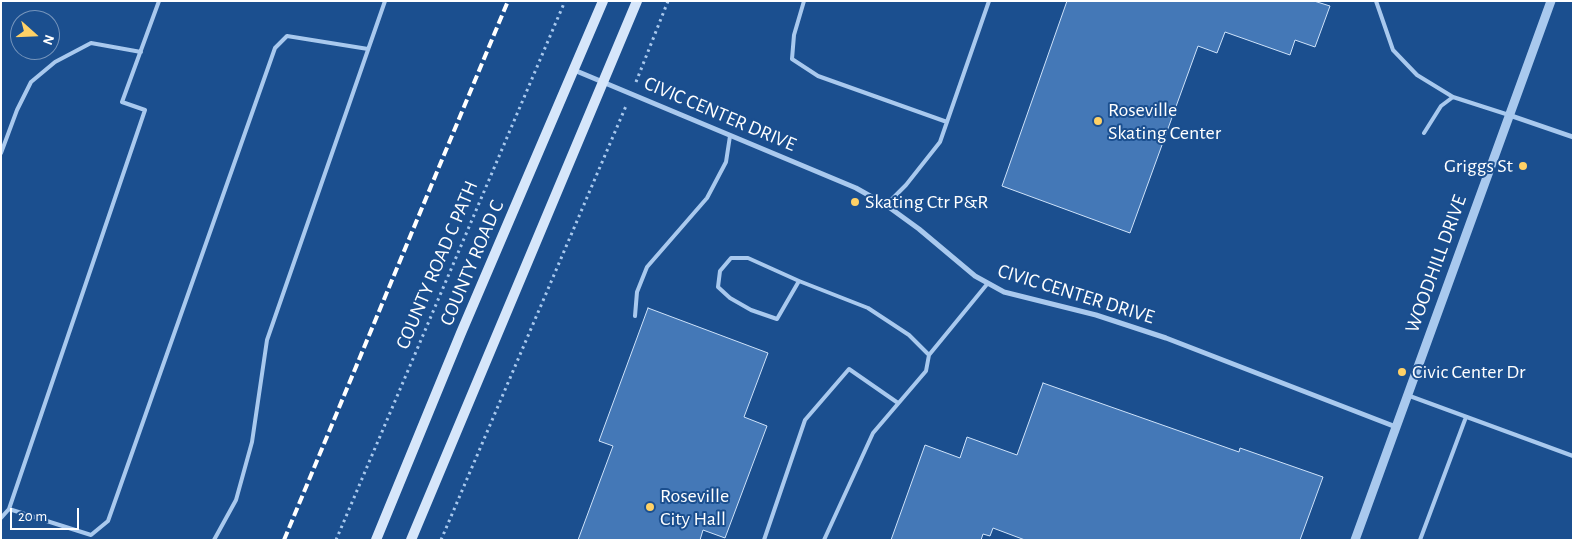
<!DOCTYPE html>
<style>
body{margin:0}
#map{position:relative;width:1574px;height:541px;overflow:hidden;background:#1b4f8f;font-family:"Alegreya Sans",sans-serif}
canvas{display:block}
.frame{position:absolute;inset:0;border:2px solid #fff;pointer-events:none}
.north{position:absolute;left:10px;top:10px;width:50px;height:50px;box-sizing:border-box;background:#1b4f8f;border:1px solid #7695bc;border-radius:50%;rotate:110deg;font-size:14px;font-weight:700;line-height:20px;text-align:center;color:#fff}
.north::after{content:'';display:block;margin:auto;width:18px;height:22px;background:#ffd166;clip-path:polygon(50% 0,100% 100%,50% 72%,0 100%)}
.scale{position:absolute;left:10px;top:508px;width:69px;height:22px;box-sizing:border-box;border:2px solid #fff;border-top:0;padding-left:6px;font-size:15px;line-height:18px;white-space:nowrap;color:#fff;-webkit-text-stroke:4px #1b4f8f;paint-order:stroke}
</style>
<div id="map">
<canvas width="1574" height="541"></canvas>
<div class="frame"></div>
<div class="north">N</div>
<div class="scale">20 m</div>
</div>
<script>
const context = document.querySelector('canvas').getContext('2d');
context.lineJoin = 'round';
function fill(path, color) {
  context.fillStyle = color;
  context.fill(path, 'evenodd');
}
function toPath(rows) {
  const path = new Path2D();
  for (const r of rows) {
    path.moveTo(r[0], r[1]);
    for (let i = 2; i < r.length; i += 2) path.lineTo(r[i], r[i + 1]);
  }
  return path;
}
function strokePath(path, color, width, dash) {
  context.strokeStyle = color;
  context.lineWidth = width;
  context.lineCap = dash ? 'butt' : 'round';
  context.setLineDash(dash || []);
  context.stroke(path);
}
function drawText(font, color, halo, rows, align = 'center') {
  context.font = font + ' "Alegreya Sans",sans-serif';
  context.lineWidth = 4;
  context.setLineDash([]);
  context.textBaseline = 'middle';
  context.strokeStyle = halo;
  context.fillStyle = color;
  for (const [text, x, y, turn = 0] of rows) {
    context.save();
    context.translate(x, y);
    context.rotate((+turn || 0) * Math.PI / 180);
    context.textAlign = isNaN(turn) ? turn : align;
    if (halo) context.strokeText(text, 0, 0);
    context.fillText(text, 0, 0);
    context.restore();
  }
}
const building = toPath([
 [1067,1,1314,1,1330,6,1315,47,1295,40,1290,55,1225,32,1217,53,1198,46,1130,233,1002,186,1067,1],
 [648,308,768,353,744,417,767,426,725,538,703,530,700,540,578,540,613,446,599,441,648,308],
 [1043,383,1239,452,1240,448,1323,477,1300,540,1025,540,993,528,990,536,983,534,981,540,891,540,925,445,960,458,967,437,1017,455,1043,383]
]);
const path = toPath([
 [636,82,668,1],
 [336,540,565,1],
 [441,540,626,106]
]);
const service = toPath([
 [804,1,794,35,792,59,818,76,947,122],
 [1376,1,1393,50,1417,75,1453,97],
 [1424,133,1441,106,1453,97,1509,115],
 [1,153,17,110,31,82,55,62,91,43,141,52],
 [886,205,906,185,940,142,989,1],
 [799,281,777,319,751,310,730,298,718,287,720,271,731,258,748,258,799,281,868,308,909,335,929,355],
 [635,316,637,292,647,267,707,198,726,162,730,136],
 [1407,395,1573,456],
 [9,509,91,535,108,521,275,48,287,36,368,49],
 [1,518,9,509,145,110,122,102,159,1],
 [214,540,236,500,252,442,267,340,385,1],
 [764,540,805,420,849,369,898,403],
 [824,540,873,433,926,371,929,355,988,283],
 [1420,540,1466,417]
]);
const minor = toPath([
 [574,70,856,188,886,205,919,229,975,276,1004,292,1096,315,1166,338,1396,427],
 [1509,115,1573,137]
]);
const tertiary = toPath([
 [1355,540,1551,1]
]);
const secondary = toPath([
 [376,540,461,333,603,1],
 [411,540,637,1]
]);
const rail = toPath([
 [284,540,508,1]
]);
const markers = [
 [1098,121,5,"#ffd166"],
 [1523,166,5,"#ffd166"],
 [855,202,5,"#ffd166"],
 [1402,372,5,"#ffd166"],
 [650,507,5,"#ffd166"]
];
const poiNames = [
 ["Roseville",1108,110],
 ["Skating Center",1108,133],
 ["Griggs St",1513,166,"right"],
 ["Skating Ctr P&R",865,202],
 ["Civic Center Dr",1412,372],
 ["Roseville",660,496],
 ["City Hall",660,519]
];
const streetNames = [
 ["CIVIC CENTER DRIVE",720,114,23],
 ["COUNTY ROAD C",472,263,-67],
 ["WOODHILL DRIVE",1436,264,-70],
 ["COUNTY ROAD C PATH",437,265,-67],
 ["CIVIC CENTER DRIVE",1076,294,17]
];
fill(building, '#4478b7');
strokePath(building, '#cfe3fa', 1);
strokePath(path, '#a9c9ee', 3, [2.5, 4]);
strokePath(service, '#a9c9ee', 4);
strokePath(minor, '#a9c9ee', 5);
strokePath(tertiary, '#a9c9ee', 9);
strokePath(secondary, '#d6e6fa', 10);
strokePath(rail, '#fff', 4, [9, 4]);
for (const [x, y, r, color] of markers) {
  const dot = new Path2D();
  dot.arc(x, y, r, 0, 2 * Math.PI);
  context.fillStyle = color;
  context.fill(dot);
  strokePath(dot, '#1b4f8f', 2);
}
drawText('20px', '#fff', '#1b4f8f', poiNames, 'left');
drawText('20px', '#fff', '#1b4f8f', streetNames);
</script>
